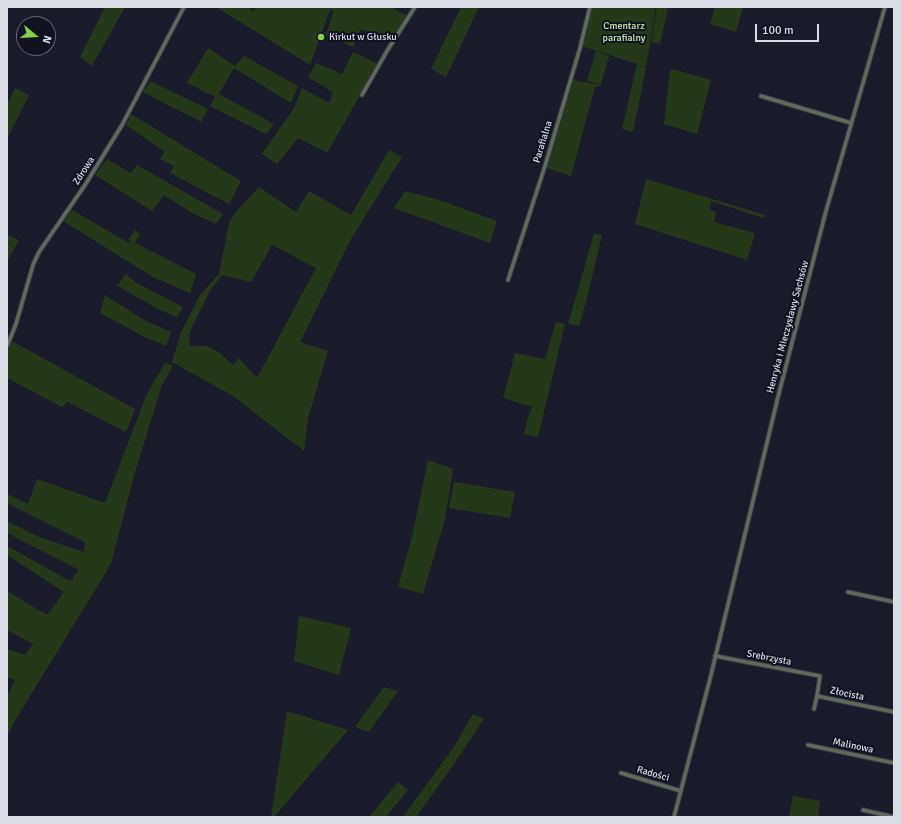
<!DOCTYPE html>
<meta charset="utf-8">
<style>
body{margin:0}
#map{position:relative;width:901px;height:824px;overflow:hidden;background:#1a1b2a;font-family:Signika,sans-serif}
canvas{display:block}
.frame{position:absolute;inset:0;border:8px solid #dadce6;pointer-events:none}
.north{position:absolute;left:16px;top:16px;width:40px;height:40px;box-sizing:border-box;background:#111220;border:1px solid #61636f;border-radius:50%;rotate:108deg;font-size:11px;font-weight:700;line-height:16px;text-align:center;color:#dadce6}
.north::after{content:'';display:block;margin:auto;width:14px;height:18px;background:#86cf4b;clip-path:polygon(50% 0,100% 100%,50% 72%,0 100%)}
.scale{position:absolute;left:755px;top:24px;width:64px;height:18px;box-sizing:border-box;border:2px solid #dadce6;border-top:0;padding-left:5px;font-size:12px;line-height:14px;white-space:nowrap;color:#dadce6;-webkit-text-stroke:3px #111220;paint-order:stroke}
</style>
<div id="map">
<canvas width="901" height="824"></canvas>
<div class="frame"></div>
<div class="north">N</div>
<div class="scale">100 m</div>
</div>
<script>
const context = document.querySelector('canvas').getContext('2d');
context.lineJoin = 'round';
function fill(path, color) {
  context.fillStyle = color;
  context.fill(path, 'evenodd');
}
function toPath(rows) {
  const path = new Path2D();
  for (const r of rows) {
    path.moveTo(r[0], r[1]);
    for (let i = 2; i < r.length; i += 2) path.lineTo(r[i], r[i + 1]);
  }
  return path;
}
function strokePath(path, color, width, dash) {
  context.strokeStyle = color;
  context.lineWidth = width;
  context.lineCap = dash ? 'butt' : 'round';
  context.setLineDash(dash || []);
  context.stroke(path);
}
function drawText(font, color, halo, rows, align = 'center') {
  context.font = font + ' Signika,sans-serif';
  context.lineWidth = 4;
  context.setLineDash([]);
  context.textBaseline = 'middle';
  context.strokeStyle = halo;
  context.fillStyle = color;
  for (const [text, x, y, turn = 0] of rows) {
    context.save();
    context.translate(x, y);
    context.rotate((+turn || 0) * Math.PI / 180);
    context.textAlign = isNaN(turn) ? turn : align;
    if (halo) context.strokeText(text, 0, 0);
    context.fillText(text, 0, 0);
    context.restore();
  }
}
const green = toPath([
 [105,7,125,7,92,66,80,57],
 [216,7,247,7,254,12,256,7,391,7,407,16,390,42,361,29,353,47,326,35,334,11,330,10,310,65],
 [461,7,479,7,446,77,431,69],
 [592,7,656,7,646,67,582,46],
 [657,7,668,7,660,44,651,42],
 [715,7,743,7,736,32,710,24],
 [208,48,235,66,244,56,298,86,291,103,234,68,219,94,274,124,266,134,210,106,215,97,187,83],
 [596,51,609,56,601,84,587,81],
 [353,52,378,64,327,153,298,138,277,164,262,154,294,108,302,88,329,103,333,92,308,77,316,63,342,74],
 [637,64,646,68,633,132,622,129],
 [673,69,711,80,697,134,664,124,670,71],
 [573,80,602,85,595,87,571,176,547,168],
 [150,81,208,109,201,122,143,92],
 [15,88,29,95,7,139,7,105],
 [131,114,241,181,229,204,170,173,174,166,160,159,165,152,126,125],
 [389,150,402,157,351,239,300,342,328,351,308,418,304,451,233,396,172,362,181,332,200,295,219,274,229,223,235,213,259,187,296,212,309,191,351,215],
 [272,245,316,268,258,376,256,377,239,358,233,365,220,353,206,346,190,346,189,336,193,325,211,289,222,275,251,282],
 [107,159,131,173,137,165,223,214,216,224,192,213,164,195,152,211,95,175],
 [646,179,765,215,764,218,711,201,710,210,716,212,714,222,755,233,747,260,635,224],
 [405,191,439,200,497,221,490,243,394,208],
 [72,210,129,243,131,241,128,240,135,230,140,234,135,243,196,274,190,293,153,277,63,221],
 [594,234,602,235,588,294,579,326,568,324],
 [7,235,19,240,7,262],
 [126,274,138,284,183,307,177,317,160,310,117,286],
 [105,295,146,321,171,332,166,346,145,337,100,313],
 [556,322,565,324,538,437,524,434,528,417,532,407,503,398,515,353,545,359],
 [10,340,135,409,126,432,68,402,62,407,7,378,7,346],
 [165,363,173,366,162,385,135,472,111,564,16,719,7,736,7,697,15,680,7,677,7,649,25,655,33,644,7,630,7,591,47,615,64,592,7,555,7,546,70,581,79,570,7,533,7,521,39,537,84,552,85,542,7,503,7,494,28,504,37,479,105,503,146,396],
 [428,460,453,469,445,519,423,594,398,587,412,537],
 [454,482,515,492,510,518,449,508],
 [299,616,351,628,339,675,294,661],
 [384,687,398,691,369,732,355,727],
 [287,711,348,730,274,817,271,817],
 [473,714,484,719,449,771,416,817,403,817,455,745],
 [398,782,408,790,386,817,369,817],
 [793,796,820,801,818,817,789,817]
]);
const street = toPath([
 [362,95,387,51,415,7],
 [761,96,851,123],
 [508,280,545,166,580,48,590,7],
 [7,346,16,324,33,265,39,252,85,185,122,125,184,7],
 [848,592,894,602],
 [715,656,820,676,817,696,894,712],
 [814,709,817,696],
 [808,745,894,763],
 [621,773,681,791],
 [863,810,894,817],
 [674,817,711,675,778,397,826,211,885,7]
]);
const markers = [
 [321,37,4,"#86cf4b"]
];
const parkNames = [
 ["Cmentarz",624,26],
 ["parafialny",624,38]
];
const poiNames = [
 ["Kirkut w Głusku",329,37]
];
const streetNames = [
 ["Parafialna",543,142,-73],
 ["Zdrowa",84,171,-57],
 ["Henryka i Mieczysławy Sachsów",788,327,-75],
 ["Srebrzysta",769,658,11],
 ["Złocista",847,694,12],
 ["Malinowa",853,746,12],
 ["Radości",653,774,16]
];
fill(green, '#26381a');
strokePath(street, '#353644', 5.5);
strokePath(street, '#606a5a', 3.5);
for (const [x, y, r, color] of markers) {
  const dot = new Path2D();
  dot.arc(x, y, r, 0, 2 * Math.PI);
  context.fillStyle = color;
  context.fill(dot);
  strokePath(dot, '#111220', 1.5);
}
drawText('10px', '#caefb2', '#111220', parkNames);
drawText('10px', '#dadce6', '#111220', poiNames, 'left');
drawText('10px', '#dadce6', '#111220', streetNames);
</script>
